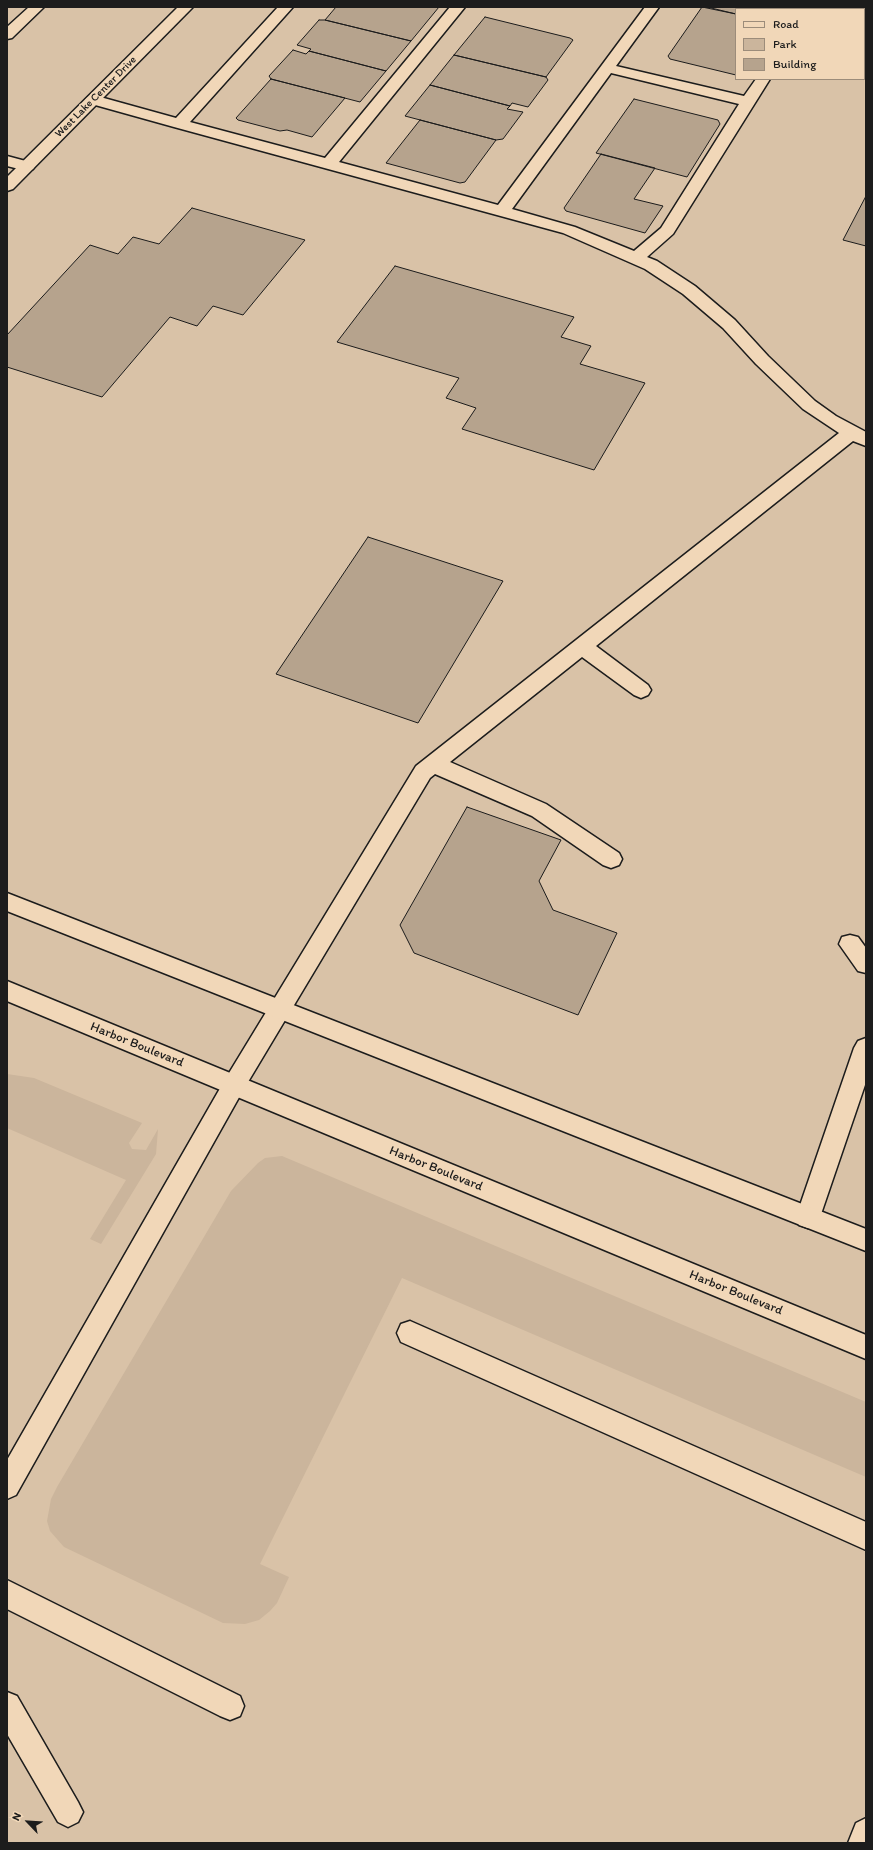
<!DOCTYPE html>
<style>
body{margin:0}
#map{position:relative;width:873px;height:1850px;overflow:hidden;background:#e8d0b2;font-family:Itim,sans-serif}
canvas{display:block}
.frame{position:absolute;inset:0;border:8px solid #1c1c1c;pointer-events:none}
.legend{position:absolute;left:735px;top:8px;width:130px;height:72px;box-sizing:border-box;background:#f1d7b8;border:1px solid #9c8c7a;margin:0;padding:5px 7px;list-style:none;font-size:12px;color:#1c1c1c}
.legend li{display:flex;align-items:center;gap:8px;height:20px}
.legend b{width:20px;border:1px solid #9c8c7a}
.north{position:absolute;left:8px;top:1802px;width:40px;height:40px;-webkit-text-stroke:3px #f1d7b8;paint-order:stroke;rotate:295deg;font-size:11px;font-weight:700;line-height:16px;text-align:center;color:#1c1c1c}
.north::after{content:'';display:block;margin:auto;width:14px;height:18px;background:#1c1c1c;clip-path:polygon(50% 0,100% 100%,50% 72%,0 100%)}
</style>
<div id="map">
<canvas width="873" height="1850"></canvas>
<div class="frame"></div>
<ul class="legend">
<li><b style="height:5px;background:#f1d7b8"></b>Road</li>
<li><b style="height:11px;background:#cbb59c"></b>Park</li>
<li><b style="height:11px;background:#b6a38d"></b>Building</li>
</ul>
<div class="north">N</div>
</div>
<script>
const context = document.querySelector('canvas').getContext('2d');
context.lineJoin = 'round';
function fill(path, color) {
  context.fillStyle = color;
  context.fill(path, 'evenodd');
}
function toPath(rows) {
  const path = new Path2D();
  for (const r of rows) {
    path.moveTo(r[0], r[1]);
    for (let i = 2; i < r.length; i += 2) path.lineTo(r[i], r[i + 1]);
  }
  return path;
}
function strokePath(path, color, width, dash) {
  context.strokeStyle = color;
  context.lineWidth = width;
  context.lineCap = dash ? 'butt' : 'round';
  context.setLineDash(dash || []);
  context.stroke(path);
}
function drawText(font, color, halo, rows, align = 'center') {
  context.font = font + ' Itim,sans-serif';
  context.lineWidth = 3.5;
  context.setLineDash([]);
  context.textBaseline = 'middle';
  context.strokeStyle = halo;
  context.fillStyle = color;
  for (const [text, x, y, turn = 0] of rows) {
    context.save();
    context.translate(x, y);
    context.rotate((+turn || 0) * Math.PI / 180);
    context.textAlign = isNaN(turn) ? turn : align;
    if (halo) context.strokeText(text, 0, 0);
    context.fillText(text, 0, 0);
    context.restore();
  }
}
const built = toPath([
 [7,7,866,7,866,1843,7,1843],
 [736,9,864,9,864,79,736,79]
]);
const green = toPath([
 [7,1074,34,1078,142,1123,129,1143,132,1149,146,1150,158,1129,156,1154,101,1244,90,1239,126,1180,7,1128],
 [282,1156,866,1402,866,1477,402,1278,260,1564,289,1577,277,1603,270,1611,259,1620,245,1624,223,1623,64,1547,50,1531,47,1521,51,1499,57,1487,231,1191,258,1163,265,1158]
]);
const building = toPath([
 [336,7,439,7,411,41,325,20,336,7],
 [702,7,736,14,736,75,670,59,668,56,702,7],
 [707,7,794,7,793,9,736,9,736,14,707,7],
 [485,17,570,38,573,40,546,77,454,55,485,17],
 [319,20,325,20,411,41,386,71,309,51,311,49,297,45,319,20],
 [293,50,306,54,309,51,386,71,360,102,271,79,269,76,293,50],
 [454,55,546,77,548,80,528,107,512,103,510,106,430,85,454,55],
 [271,79,345,98,312,137,287,130,280,131,238,120,236,118,271,79],
 [430,85,510,106,507,109,523,112,503,139,496,140,405,116,430,85],
 [634,99,718,120,720,124,687,177,596,153,634,99],
 [420,120,496,140,465,182,460,183,386,163,420,120],
 [601,154,655,168,634,199,663,206,645,233,566,211,564,208,601,154],
 [866,196,866,246,843,240,866,196],
 [192,208,305,240,243,315,213,306,197,326,170,317,102,397,7,367,7,335,90,245,118,254,133,237,159,244,192,208],
 [395,266,574,317,561,337,591,346,580,364,645,383,594,470,462,429,476,408,446,398,459,378,337,342,395,266],
 [368,537,503,581,418,723,276,674,368,537],
 [467,807,561,840,539,881,553,910,617,933,578,1015,414,953,400,925,467,807]
]);
const service = toPath([
 [29,7,44,7,12,38,7,39,7,27,29,7],
 [278,7,293,7,190,122,325,158,450,7,465,7,339,162,498,205,645,7,659,7,616,66,744,96,756,79,770,79,673,234,647,257,657,261,695,286,735,320,768,356,815,401,836,416,866,432,866,446,853,441,596,646,648,685,651,690,648,695,641,698,634,695,582,657,450,762,546,804,619,853,622,859,619,865,611,868,603,865,532,816,435,774,430,778,242,1092,16,1495,7,1499,7,1460,226,1078,416,766,839,433,803,409,756,364,723,328,683,294,645,269,563,233,174,127,88,103,85,100,88,97,93,95,176,118,278,7],
 [611,73,739,104,661,228,634,251,575,227,512,209,611,73],
 [800,7,815,7,814,9,799,9,800,7],
 [7,156,33,163,35,166,33,169,27,171,7,166,7,156],
 [850,935,858,937,866,948,866,973,858,971,839,944,842,937,850,935],
 [866,1038,866,1082,820,1217,817,1225,808,1228,799,1225,796,1217,854,1048,858,1041,866,1038],
 [410,1321,866,1522,866,1550,401,1342,397,1333,401,1324,410,1321],
 [7,1580,240,1696,244,1706,240,1716,230,1720,220,1716,7,1609,7,1580],
 [7,1692,17,1696,78,1802,83,1812,78,1822,68,1827,58,1822,7,1734,7,1692],
 [866,1818,866,1843,848,1843,856,1823,866,1818]
]);
const tertiary = toPath([
 [178,7,193,7,13,189,7,191,7,177,178,7]
]);
const primary = toPath([
 [7,893,866,1229,866,1251,7,911,7,893],
 [7,981,866,1335,866,1359,7,1001,7,981]
]);
const farStreetnames = [
 ["West Lake Center Drive",96,97,-45]
];
const streetNames = [
 ["Harbor Boulevard",137,1045,22],
 ["Harbor Boulevard",436,1169,22],
 ["Harbor Boulevard",736,1293,22]
];
fill(built, '#d9c2a7');
fill(green, '#cbb59c');
fill(building, '#b6a38d');
strokePath(building, '#1c1c1c', 1);
strokePath(service, '#1c1c1c', 3);
strokePath(tertiary, '#1c1c1c', 3);
strokePath(primary, '#1c1c1c', 3);
fill(service, '#f1d7b8');
fill(tertiary, '#f1d7b8');
fill(primary, '#f1d7b8');
drawText('11px', '#1c1c1c', '#f1d7b8', farStreetnames);
drawText('13px', '#1c1c1c', '#f1d7b8', streetNames);
</script>
